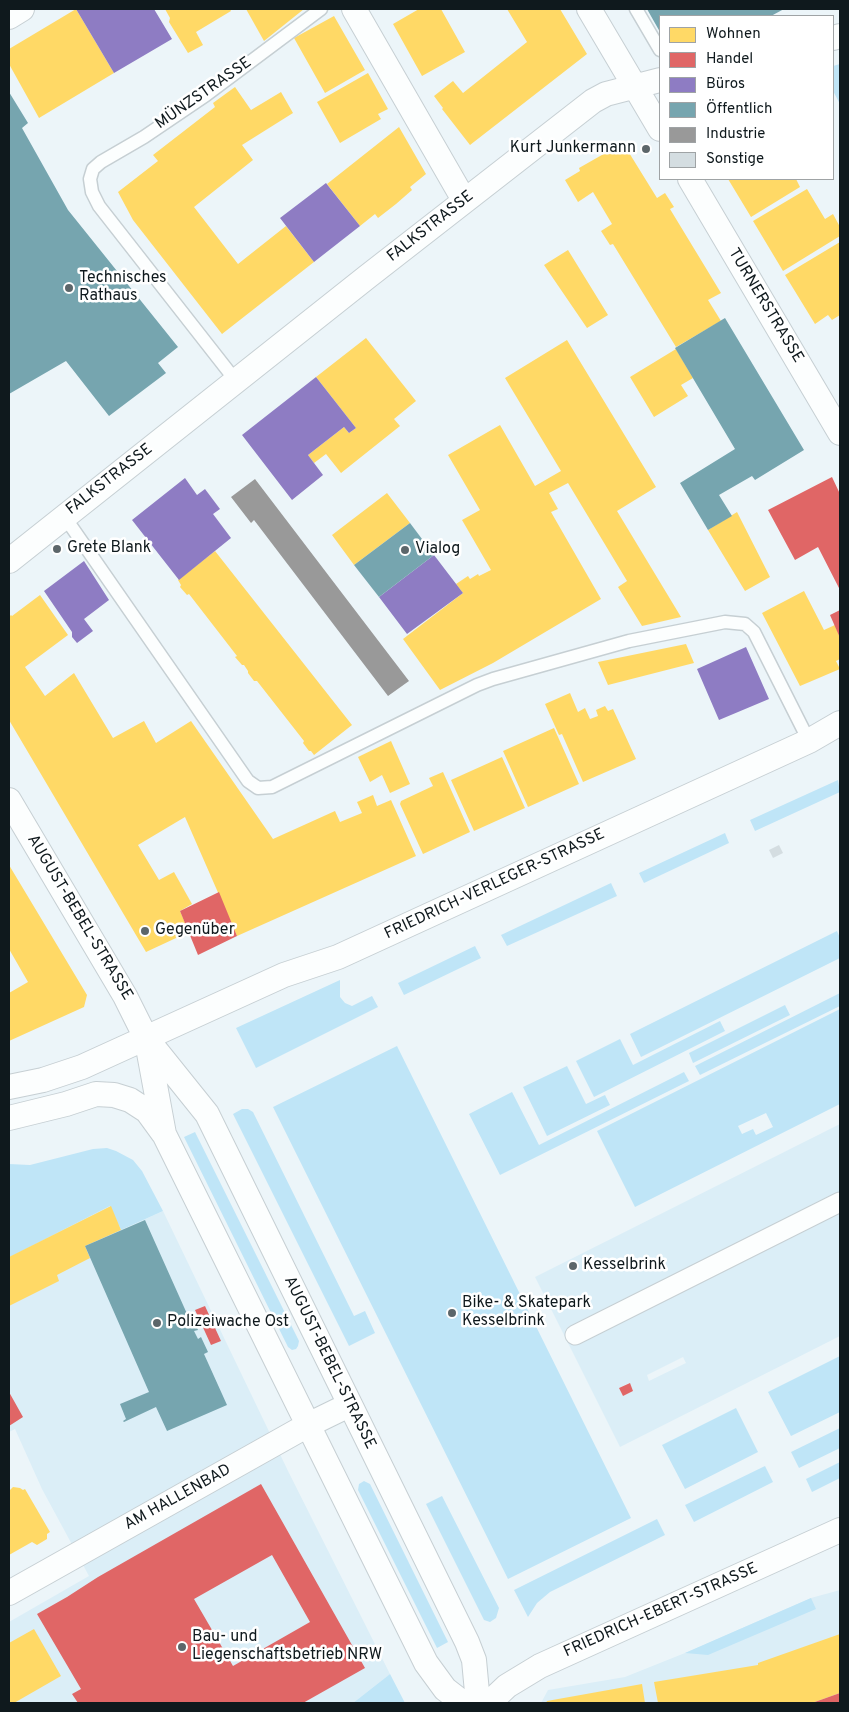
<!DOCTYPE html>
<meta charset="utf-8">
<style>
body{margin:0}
#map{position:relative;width:849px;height:1712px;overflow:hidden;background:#ecf5f9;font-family:Overpass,sans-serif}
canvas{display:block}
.frame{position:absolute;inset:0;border:10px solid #0f191d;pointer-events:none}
.legend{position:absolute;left:659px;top:15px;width:175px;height:165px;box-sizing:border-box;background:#fff;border:1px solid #9fa3a5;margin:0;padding:6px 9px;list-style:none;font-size:15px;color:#0f191d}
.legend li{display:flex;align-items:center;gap:10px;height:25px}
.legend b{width:25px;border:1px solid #9fa3a5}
</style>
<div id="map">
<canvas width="849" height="1712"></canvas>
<div class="frame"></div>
<ul class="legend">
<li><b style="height:14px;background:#ffd966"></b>Wohnen</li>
<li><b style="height:14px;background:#e06666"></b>Handel</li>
<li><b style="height:14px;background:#8e7cc3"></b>Büros</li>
<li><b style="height:14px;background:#76a5af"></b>Öffentlich</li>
<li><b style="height:14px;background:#999"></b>Industrie</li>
<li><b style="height:14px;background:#d4dde1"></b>Sonstige</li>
</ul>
</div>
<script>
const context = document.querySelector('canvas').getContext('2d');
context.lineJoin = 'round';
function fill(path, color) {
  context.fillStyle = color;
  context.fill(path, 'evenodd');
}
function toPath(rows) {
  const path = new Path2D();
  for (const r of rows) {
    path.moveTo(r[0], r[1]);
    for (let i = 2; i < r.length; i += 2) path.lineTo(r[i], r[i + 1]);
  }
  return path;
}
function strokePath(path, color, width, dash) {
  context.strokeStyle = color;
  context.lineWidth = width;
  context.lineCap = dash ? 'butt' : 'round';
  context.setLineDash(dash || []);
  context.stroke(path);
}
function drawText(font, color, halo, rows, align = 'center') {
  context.font = font + ' Overpass,sans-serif';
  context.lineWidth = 5;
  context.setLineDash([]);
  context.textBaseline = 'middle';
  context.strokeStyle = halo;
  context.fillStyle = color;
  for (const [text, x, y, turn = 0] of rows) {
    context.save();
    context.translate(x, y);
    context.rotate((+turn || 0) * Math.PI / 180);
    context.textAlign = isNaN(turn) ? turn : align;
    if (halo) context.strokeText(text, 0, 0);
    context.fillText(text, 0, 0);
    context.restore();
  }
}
const built = toPath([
 [840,1124,840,1336,620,1447,535,1277],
 [683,1357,686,1363,649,1381,647,1375],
 [629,1383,633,1391,623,1396,619,1388],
 [111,1206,121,1230,163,1211,289,1473,390,1674,353,1703,9,1703,9,1622,89,1576,42,1489,15,1429,9,1432,9,1257],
 [840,1590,840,1703,541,1703,548,1690,625,1677,685,1653,811,1598]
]);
const green = toPath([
 [840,64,840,104,833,91,833,66],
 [838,780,840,792,755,831,750,820],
 [725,833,729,843,644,883,639,873],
 [611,883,617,896,507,946,501,935],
 [837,931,840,938,840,958,641,1057,630,1034],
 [475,946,481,958,404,995,398,983],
 [340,980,340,997,345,1003,352,1006,372,996,378,1007,256,1068,236,1028],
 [840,993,840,1006,700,1075,695,1066],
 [785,1005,790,1015,693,1063,689,1053],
 [840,1009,840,1104,635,1207,597,1131],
 [766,1113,773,1127,756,1135,753,1129,742,1134,738,1126],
 [720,1021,725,1031,594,1097,576,1061,620,1039,633,1065],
 [397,1046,631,1518,508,1579,273,1107],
 [567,1066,586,1104,605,1095,610,1105,547,1136,523,1087],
 [684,1072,689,1081,500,1175,469,1114,512,1092,539,1145],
 [242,1109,248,1109,253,1112,354,1316,365,1311,375,1333,349,1346,233,1114],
 [195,1132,299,1341,298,1346,296,1349,292,1350,288,1347,184,1137],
 [107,1148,116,1151,133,1160,142,1171,163,1211,121,1230,110,1206,10,1257,9,1164,30,1165,93,1149],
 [840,1356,840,1412,791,1436,768,1392],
 [736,1408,758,1452,685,1489,662,1445],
 [840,1428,840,1448,799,1468,791,1452],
 [840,1462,840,1478,812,1492,806,1479],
 [765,1466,773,1482,694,1522,685,1505],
 [364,1481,370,1484,448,1642,437,1648,358,1490,359,1484],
 [442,1496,499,1608,496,1618,490,1622,484,1620,426,1504],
 [657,1519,665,1535,550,1592,537,1603,528,1617,514,1590],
 [811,1598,816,1609,708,1655,685,1653],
 [390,1674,405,1703,353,1703]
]);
const homes = toPath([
 [76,9,114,73,39,118,9,64,9,49],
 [165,9,230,9,231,11,196,32,203,45,188,53,169,22,170,18],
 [246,9,304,9,264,41],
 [419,9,441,9,465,52,422,76,393,24],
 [507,9,560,9,587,54,470,145,442,109,443,108,434,96,453,81,463,93,527,42],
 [334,16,365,70,325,93,294,38],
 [368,73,388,109,378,114,381,119,340,143,317,102],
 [235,87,251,110,281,92,293,113,242,145,253,160,194,207,238,264,286,226,314,262,222,334,133,220,118,192,158,161,153,155,215,107,213,103],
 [399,127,426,174,410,187,412,190,396,204,378,218,375,214,360,226,327,184],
 [623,143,657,198,665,193,674,207,670,209,721,293,708,300,721,321,676,347,613,244,610,245,601,231,612,224,593,192,578,202,565,180,580,171,579,168],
 [728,179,796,179,800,187,751,217],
 [807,189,825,219,833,214,840,227,840,236,783,271,753,221],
 [840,242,840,315,832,320,828,315,815,324,785,275],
 [568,250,608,315,587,328,544,265],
 [366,338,416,401,394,419,400,426,341,473,326,454,314,463,308,455,344,427,349,433,356,428,316,377],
 [567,340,656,487,617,511,681,617,642,626,618,587,627,581,568,483,549,493,558,509,551,512,601,599,493,663,440,690,403,639,463,593,456,584,468,576,470,579,478,574,479,576,491,570,462,520,480,510,448,455,500,425,535,486,561,471,505,378],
 [676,349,693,378,681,385,688,396,654,417,630,377],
 [387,493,410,523,354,565,332,535],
 [737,512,770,577,745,591,708,530],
 [215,551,352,725,314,755,311,751,309,751,303,743,304,741,257,681,254,681,248,673,248,671,244,665,242,665,235,657,237,656,189,594,187,595,180,587,181,585,178,580],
 [804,591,824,630,835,625,840,638,840,659,836,661,840,669,800,686,762,613],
 [40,595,68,635,25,667,45,696,74,673,113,738,144,721,156,743,191,721,273,839,335,811,340,822,362,813,357,802,373,795,377,806,391,800,416,856,237,936,185,817,138,845,159,880,174,872,192,904,180,911,189,932,146,952,9,720,9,617,11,615,12,616],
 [686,644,694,663,608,685,598,662],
 [570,693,578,712,585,708,590,719,598,716,596,710,605,706,608,711,613,709,636,759,583,782,562,734,559,735,545,704],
 [554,728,579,784,528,807,503,751],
 [391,741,410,784,390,793,382,775,370,782,358,757],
 [502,757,525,808,474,831,451,780],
 [443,772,470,832,423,854,400,804,401,801,433,786,429,778],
 [9,865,87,995,84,1007,9,1041,9,993,28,982,9,949],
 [111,1206,121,1230,85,1246,90,1258,57,1275,59,1281,9,1306,9,1257],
 [13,1487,20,1488,23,1490,25,1489,50,1532,47,1534,47,1539,37,1545,32,1542,9,1555,9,1491],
 [34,1629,61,1676,14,1703,9,1703,9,1643],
 [840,1634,840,1693,812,1703,658,1703,654,1682,758,1665,758,1663],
 [642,1684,645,1703,546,1703,547,1701]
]);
const shops = toPath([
 [832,477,840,494,840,590,818,547,795,560,768,510],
 [840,610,840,638,830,615],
 [219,892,237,936,198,955,180,911],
 [205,1306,221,1341,211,1345,195,1310],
 [630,1383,633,1391,623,1396,619,1388],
 [9,1392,23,1417,9,1426],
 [261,1484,365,1668,303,1703,78,1703,72,1694,81,1689,37,1614,67,1597,98,1577],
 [272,1555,310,1622,233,1666,194,1599],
 [840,1693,840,1703,812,1703]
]);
const offices = toPath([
 [76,9,154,9,172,39,114,73],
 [326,183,360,226,314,262,280,218],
 [316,377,356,428,349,433,344,427,308,455,323,475,292,500,242,435],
 [185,478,197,495,205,489,220,509,213,514,231,538,179,580,132,520],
 [434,555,463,593,407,634,379,597],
 [84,561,109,600,84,619,93,631,77,643,72,637,72,632,44,591],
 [746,647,769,699,719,720,697,669]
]);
const public = toPath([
 [647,9,784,9,771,16,660,16,660,32],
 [9,92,28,123,22,128,68,210,178,347,158,363,166,373,109,416,66,361,9,394],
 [725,318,804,450,755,480,752,476,719,495,732,516,708,530,680,483,735,449,675,348],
 [410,523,434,555,379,597,354,565],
 [145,1220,188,1316,191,1314,198,1330,194,1331,198,1339,201,1337,208,1352,204,1354,227,1405,167,1431,156,1407,124,1422,123,1421,126,1419,120,1404,149,1392,85,1246]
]);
const industry = toPath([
 [255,479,409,681,388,696,254,520,251,523,231,497]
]);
const building = toPath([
 [779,845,783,853,773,858,769,850]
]);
const service = toPath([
 [636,9,660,50],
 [236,381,99,206,92,192,90,179,93,169,101,162,144,137,206,95,321,9],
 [64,516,248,781,258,788,272,787,477,685,493,679,629,641,725,622,745,624,754,632,809,741]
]);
const pedestrian = toPath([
 [575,1335,840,1202]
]);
const minor = toPath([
 [354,9,464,200],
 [589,9,660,129],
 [9,17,22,9],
 [833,38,840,36],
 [690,179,840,433],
 [9,561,367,277,593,101,606,94,660,80],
 [9,800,125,996,146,1038,207,1114,467,1642,474,1660,478,1703],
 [147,1042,164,1134,426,1663,445,1689,463,1703],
 [9,1087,43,1080,82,1067,284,975,338,957,809,741,840,723],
 [9,1118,66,1104,96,1094,114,1095,130,1100,147,1111,163,1133],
 [9,1593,308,1425,349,1405],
 [489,1703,507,1686,540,1666,840,1530]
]);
const markers = [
 [646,149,5,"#5c666a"],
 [69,288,5,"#5c666a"],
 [57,549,5,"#5c666a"],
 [405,550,5,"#5c666a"],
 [145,931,5,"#5c666a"],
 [573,1266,5,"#5c666a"],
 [452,1313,5,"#5c666a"],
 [157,1323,5,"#5c666a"],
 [182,1647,5,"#5c666a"]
];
const streetNames = [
 ["MÜNZSTRASSE",204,94,-35],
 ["FALKSTRASSE",431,227,-38],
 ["TURNERSTRASSE",765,306,59],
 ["FALKSTRASSE",110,480,-38],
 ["FRIEDRICH-VERLEGER-STRASSE",495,885,-25],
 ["AUGUST-BEBEL-STRASSE",79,918,59],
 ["AUGUST-BEBEL-STRASSE",329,1363,64],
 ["AM HALLENBAD",178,1498,-29],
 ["FRIEDRICH-EBERT-STRASSE",661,1611,-24]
];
const poiNames = [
 ["Kurt Junkermann",636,149,"right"],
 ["Technisches",79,279],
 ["Rathaus",79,297],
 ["Grete Blank",67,549],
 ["Vialog",415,550],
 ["Gegenüber",155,931],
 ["Kesselbrink",583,1266],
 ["Bike- & Skatepark",462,1304],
 ["Kesselbrink",462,1322],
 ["Polizeiwache Ost",167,1323],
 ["Bau- und",192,1638],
 ["Liegenschaftsbetrieb NRW",192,1656]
];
fill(built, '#dbeef7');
fill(green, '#bfe5f7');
fill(homes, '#ffd966');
fill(shops, '#e06666');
fill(offices, '#8e7cc3');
fill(public, '#76a5af');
fill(industry, '#999');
fill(building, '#d4dde1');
strokePath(service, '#c6cfd3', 15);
strokePath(pedestrian, '#c6cfd3', 21);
strokePath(minor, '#c6cfd3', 26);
strokePath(service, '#fcfefe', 12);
strokePath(pedestrian, '#fcfefe', 19);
strokePath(minor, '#fcfefe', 24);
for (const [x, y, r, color] of markers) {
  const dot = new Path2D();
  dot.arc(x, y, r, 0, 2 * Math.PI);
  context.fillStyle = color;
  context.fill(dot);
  strokePath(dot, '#fff', 2);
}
drawText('16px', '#0f191d', '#fff', streetNames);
drawText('16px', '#0f191d', '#fff', poiNames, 'left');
</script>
